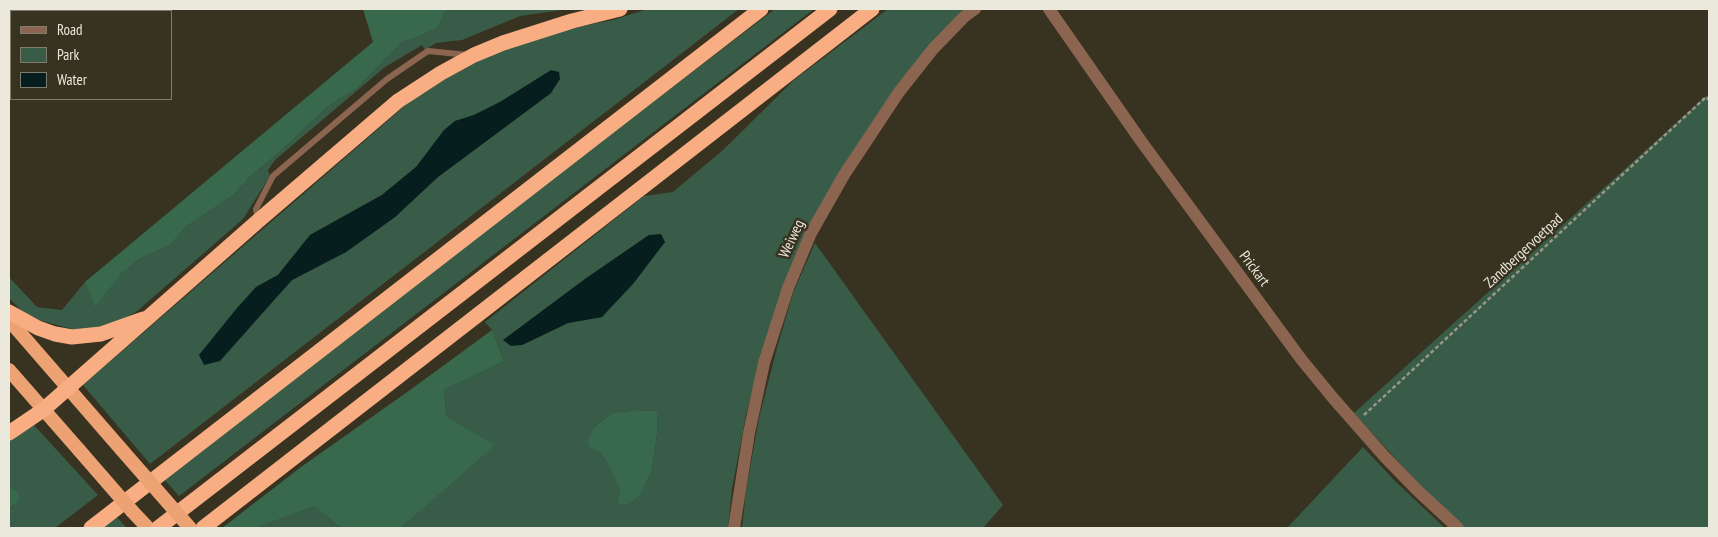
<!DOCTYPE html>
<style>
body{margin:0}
#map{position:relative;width:1718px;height:537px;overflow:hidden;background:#383220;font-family:"PT Sans Narrow",sans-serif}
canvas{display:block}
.frame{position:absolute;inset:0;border:10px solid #ebe8dc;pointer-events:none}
.legend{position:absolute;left:10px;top:10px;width:162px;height:90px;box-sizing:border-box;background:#383220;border:1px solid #807b6b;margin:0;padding:6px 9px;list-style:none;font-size:15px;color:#ebe8dc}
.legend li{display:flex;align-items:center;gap:10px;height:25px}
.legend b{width:25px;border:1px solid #807b6b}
</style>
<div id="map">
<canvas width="1718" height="537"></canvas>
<div class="frame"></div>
<ul class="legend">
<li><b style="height:6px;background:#8b654f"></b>Road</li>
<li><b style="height:14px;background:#385c47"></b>Park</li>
<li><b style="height:14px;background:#071e1e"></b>Water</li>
</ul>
</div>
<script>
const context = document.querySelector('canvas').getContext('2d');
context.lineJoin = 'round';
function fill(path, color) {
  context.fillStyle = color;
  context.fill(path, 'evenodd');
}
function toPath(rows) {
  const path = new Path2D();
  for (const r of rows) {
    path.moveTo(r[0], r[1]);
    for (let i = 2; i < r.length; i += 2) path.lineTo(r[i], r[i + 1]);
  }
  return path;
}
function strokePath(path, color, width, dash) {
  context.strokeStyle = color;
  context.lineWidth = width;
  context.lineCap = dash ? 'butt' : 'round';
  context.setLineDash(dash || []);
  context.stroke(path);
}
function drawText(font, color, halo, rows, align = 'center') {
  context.font = font + ' "PT Sans Narrow",sans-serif';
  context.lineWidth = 5;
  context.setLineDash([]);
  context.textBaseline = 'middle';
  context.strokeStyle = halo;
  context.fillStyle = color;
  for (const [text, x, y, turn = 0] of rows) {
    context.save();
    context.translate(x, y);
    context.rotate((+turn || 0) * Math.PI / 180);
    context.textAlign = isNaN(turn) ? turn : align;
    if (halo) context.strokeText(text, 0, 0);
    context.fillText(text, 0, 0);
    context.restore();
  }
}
const green = toPath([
 [455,9,569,9,520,16,462,40,436,43,425,50,422,45,385,67,275,160,268,170,270,176,243,219,136,312,120,321,91,330,72,329,42,321,24,313,9,298,9,277,37,307,62,310,85,282,95,306,122,273,141,258,169,246,187,226,232,196,253,174,281,151,327,107,357,88,402,42,418,37,438,27,446,10],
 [648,9,739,9,150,464,83,385,407,104,457,68,546,33,613,20],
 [551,71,551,93,438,177,395,217,346,252,292,280,269,304,199,355,256,287,278,275,310,235,382,195,416,167,455,121,474,115,500,102],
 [775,9,814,9,179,496,162,477],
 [888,9,970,9,836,181,764,345,746,415,732,489,728,528,401,528,494,445,447,417,444,390,504,361,492,330,485,322,644,196,673,192,723,150,794,80],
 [649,235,665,242,602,317,568,323,522,345,504,340,585,279],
 [637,410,658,411,657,435,652,469,622,492,607,462,600,453,594,427,612,413],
 [1707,95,1709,98,1709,528,1464,528,1437,504,1354,413],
 [815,243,1003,505,983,528,742,528,746,491,759,418,777,348,793,293],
 [32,423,98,495,55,528,9,528,9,509,14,505,17,491,9,486,9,439],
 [1363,447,1395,481,1445,528,1287,528],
 [314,506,341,528,255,528,256,527],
 [114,514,127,528,96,528]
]);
const forest = toPath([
 [363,9,446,10,438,27,418,37,402,42,357,88,327,107,281,151,253,174,232,196,187,226,169,246,141,258,122,273,95,307,85,282,373,42],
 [492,330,504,361,444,390,447,417,495,445,401,528,341,528,314,506,255,528,222,528,301,467,410,390],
 [637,410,658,411,657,435,652,469,640,495,628,504,619,505,618,499,621,492,607,462,600,453,590,447,588,441,594,427,612,413],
 [9,486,17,491,20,499,9,509]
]);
const water = toPath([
 [551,70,559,72,560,79,551,93,438,177,395,217,346,252,292,280,220,361,204,365,199,355,237,308,256,287,278,275,310,235,382,195,416,167,444,130,455,121,474,115,500,102],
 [661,234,665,242,633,284,602,317,568,323,522,345,511,346,503,340,585,279,649,235]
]);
const path = toPath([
 [1364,415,1706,97,1709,100]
]);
const service = toPath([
 [258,220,256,209,273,176,387,79,428,51,468,55]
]);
const minor = toPath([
 [1049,9,1141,141,1301,359,1333,398,1384,456,1418,491,1458,528],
 [734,528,749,433,764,363,788,288,811,233,844,175,899,92,933,49,964,17,975,9]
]);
const trunk = toPath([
 [9,320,121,449],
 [9,370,79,450],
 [132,511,148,528]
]);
const motorway = toPath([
 [9,312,38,328,55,334,72,337,101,334,143,319],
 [9,433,43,410,258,221,398,101,441,73,474,55,503,43,572,21,620,9],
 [91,528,761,9],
 [158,528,830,9],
 [203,528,872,9]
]);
const trunkBridge = toPath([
 [121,449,190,528],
 [79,450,132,511]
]);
const streetNames = [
 ["Weiweg",792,239,-65],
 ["Zandbergervoetpad",1524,251,-43],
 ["Prickart",1254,269,53]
];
fill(green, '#385c47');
fill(forest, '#38694d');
fill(water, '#071e1e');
strokePath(path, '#9a9687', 2.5, [4, 2.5]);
strokePath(service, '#8b654f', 6);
strokePath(minor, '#8b654f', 12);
strokePath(trunk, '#eda274', 14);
strokePath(motorway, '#f8ae82', 15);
strokePath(trunkBridge, '#eda274', 14);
drawText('15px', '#ebe8dc', '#383220', streetNames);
</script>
